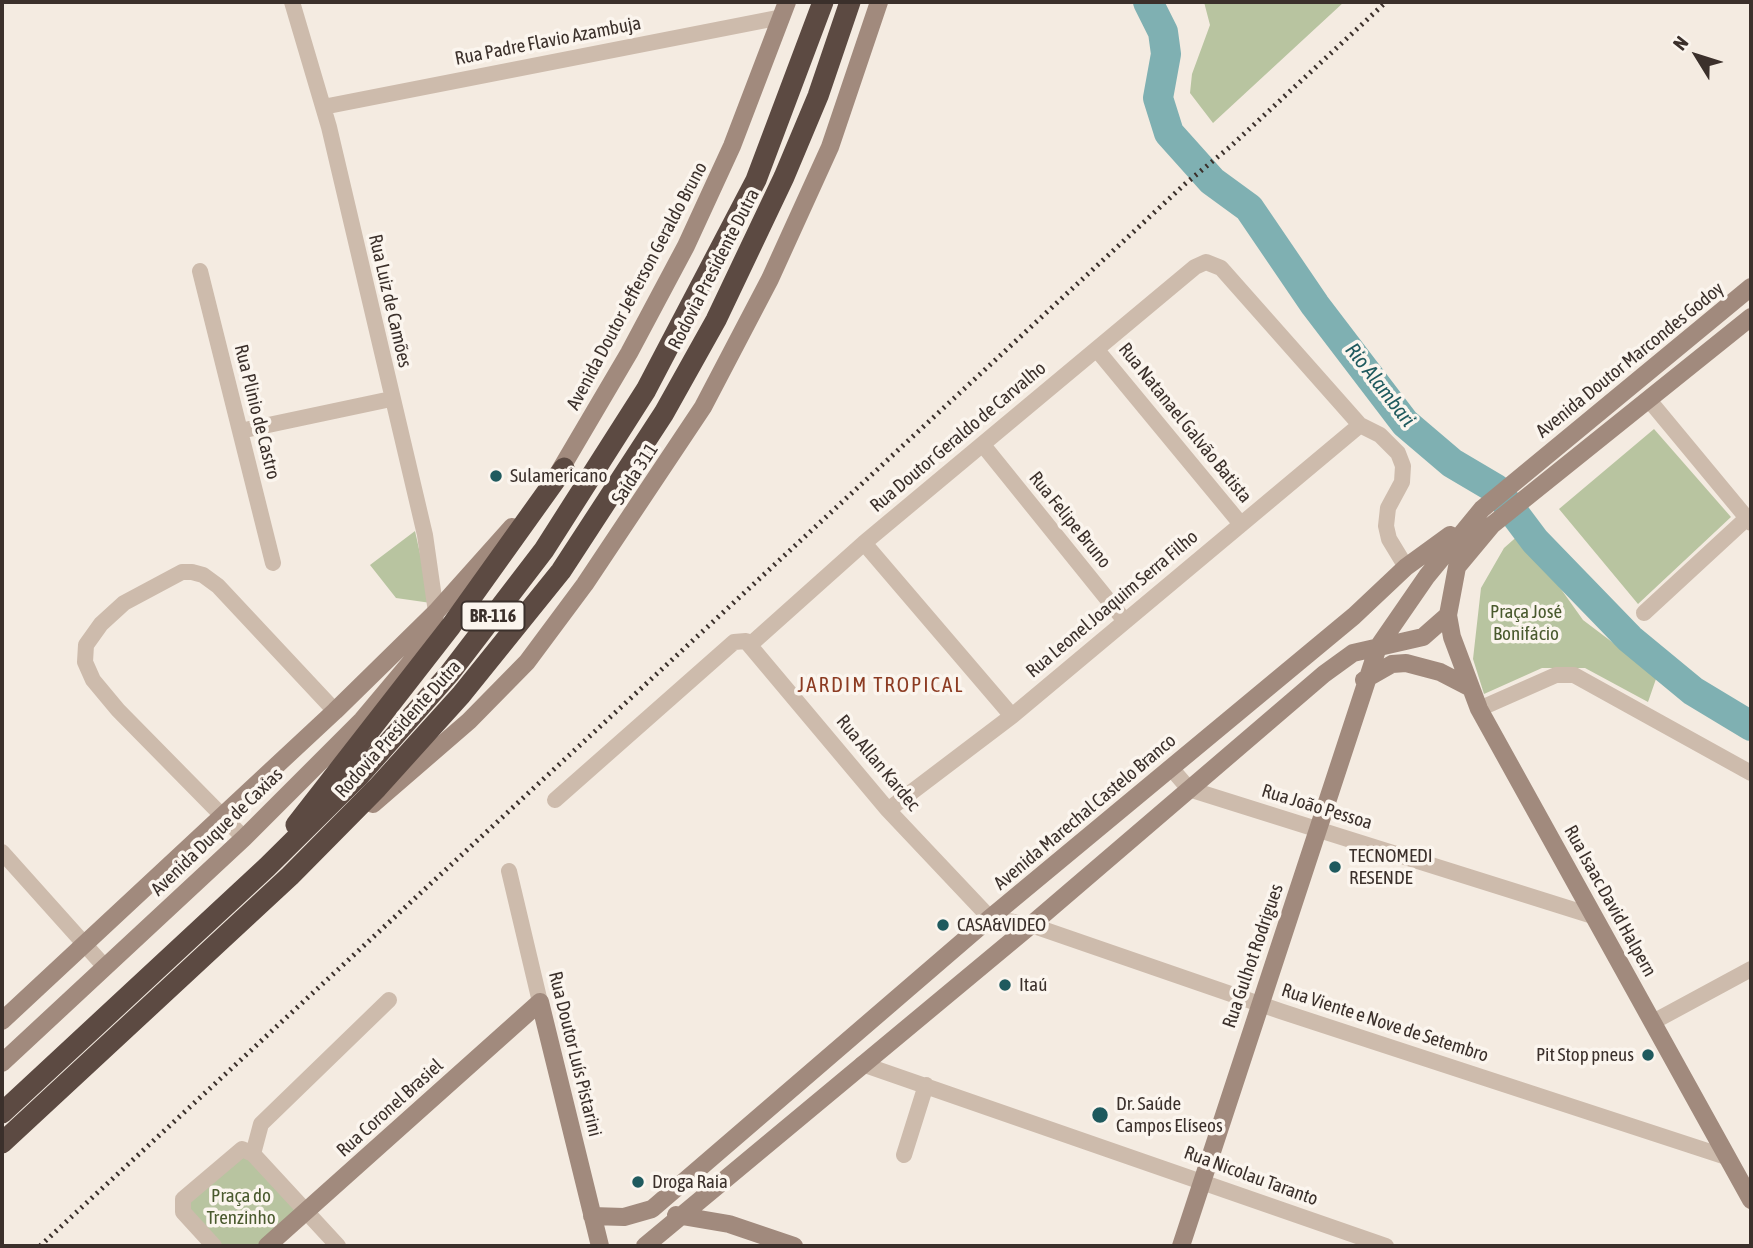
<!DOCTYPE html>
<meta charset="utf-8">
<style>
body{margin:0}
#map{position:relative;width:1753px;height:1248px;overflow:hidden;background:#f4ebe1;font-family:"Asap Condensed",sans-serif}
canvas{display:block}
.frame{position:absolute;inset:0;border:4px solid #3b302b;pointer-events:none}
.north{position:absolute;left:1662px;top:21px;width:70px;height:70px;-webkit-text-stroke:5px #fbf5ee;paint-order:stroke;rotate:308deg;font-size:19px;font-weight:700;line-height:28px;text-align:center;color:#3b302b}
.north::after{content:'';display:block;margin:auto;width:24px;height:32px;background:#3b302b;clip-path:polygon(50% 0,100% 100%,50% 72%,0 100%)}
</style>
<div id="map">
<canvas width="1753" height="1248"></canvas>
<div class="frame"></div>
<div class="north">N</div>
</div>
<script>
const context = document.querySelector('canvas').getContext('2d');
context.lineJoin = 'round';
function fill(path, color) {
  context.fillStyle = color;
  context.fill(path, 'evenodd');
}
function toPath(rows) {
  const path = new Path2D();
  for (const r of rows) {
    path.moveTo(r[0], r[1]);
    for (let i = 2; i < r.length; i += 2) path.lineTo(r[i], r[i + 1]);
  }
  return path;
}
function strokePath(path, color, width, dash) {
  context.strokeStyle = color;
  context.lineWidth = width;
  context.lineCap = dash ? 'butt' : 'round';
  context.setLineDash(dash || []);
  context.stroke(path);
}
function drawText(font, color, halo, rows, align = 'center') {
  context.font = font + ' "Asap Condensed",sans-serif';
  context.lineWidth = 7;
  context.setLineDash([]);
  context.textBaseline = 'middle';
  context.strokeStyle = halo;
  context.fillStyle = color;
  for (const [text, x, y, turn = 0] of rows) {
    context.save();
    context.translate(x, y);
    context.rotate((+turn || 0) * Math.PI / 180);
    context.textAlign = isNaN(turn) ? turn : align;
    if (halo) context.strokeText(text, 0, 0);
    context.fillText(text, 0, 0);
    context.restore();
  }
}
const green = toPath([
 [1204,2,1344,2,1213,123,1190,93,1192,74,1210,25],
 [1654,429,1731,517,1638,604,1559,509],
 [415,531,431,603,396,598,370,565],
 [1521,533,1583,620,1657,676,1648,702,1585,668,1542,668,1484,694,1473,659,1481,588,1504,548],
 [243,1152,299,1211,257,1246,223,1246,184,1204]
]);
const river = toPath([
 [1148,2,1163,32,1166,54,1158,98,1169,133,1212,181,1249,208,1315,305,1405,423,1452,463,1496,489,1535,541,1630,639,1693,691,1751,726]
]);
const street = toPath([
 [292,2,329,127,425,535,436,612],
 [323,107,782,17],
 [200,271,273,563],
 [1097,350,1240,523],
 [1649,400,1751,523],
 [240,431,391,399],
 [983,445,1125,621],
 [864,543,1012,716],
 [1644,613,1747,518],
 [751,644,864,543,1195,267,1206,262,1221,268,1360,425,1380,435,1398,453,1403,466,1402,482,1388,508,1386,526,1389,539,1406,567],
 [1479,709,1556,675,1574,675,1751,773],
 [1171,768,1189,789,1593,916],
 [555,800,734,642,746,641,888,810,990,918,1031,925,1280,1011,1726,1157],
 [888,810,1012,716,1360,425],
 [244,838,118,710,93,680,85,662,86,645,101,624,124,603,182,572,192,572,203,575,218,586,335,711],
 [2,852,105,967],
 [509,871,540,1002],
 [1653,1022,1751,969],
 [862,1064,1386,1246],
 [253,1154,261,1124,389,1000],
 [904,1155,926,1085],
 [214,1246,183,1212,183,1199,242,1149,253,1154,338,1246]
]);
const secondary = toPath([
 [1751,317,1492,525,1457,567,1448,615,1452,637,1479,709,1751,1200],
 [556,477,629,353,686,246,732,146,787,2],
 [1364,680,1392,664,1406,663,1440,672,1469,687],
 [373,804,469,721,527,662,585,584,703,407,770,279,830,147,879,2],
 [2,1021,335,711,436,612,512,527],
 [2,1063,244,838,362,720,420,651,435,615],
 [676,1215,729,1224,794,1246],
 [592,1216,624,1217,652,1209,990,918,1354,616,1406,567,1450,535],
 [267,1246,540,1002,600,1246],
 [645,1246,1031,925,1324,674,1353,653,1423,637,1448,615],
 [1181,1246,1378,647,1427,576,1482,509,1751,287]
]);
const highway = toPath([
 [296,825,451,626,564,468],
 [2,1113,267,867,359,776,449,674,544,550,646,390,756,180,823,2],
 [2,1143,290,876,377,788,461,695,561,571,664,413,716,320,784,177,818,96,850,2]
]);
const rail = toPath([
 [40,1246,1185,184,1231,146,1386,2]
]);
const markers = [
 [496,476,7,"#1f5a5e"],
 [1335,867,7,"#1f5a5e"],
 [943,925,7,"#1f5a5e"],
 [1005,985,7,"#1f5a5e"],
 [1648,1055,7,"#1f5a5e"],
 [1100,1115,9,"#1f5a5e"],
 [638,1182,7,"#1f5a5e"]
];
const shields = [
 [493,616,63]
];
const shieldNames = [
 ["BR-116",493,616]
];
const streetNames = [
 ["Rua Padre Flavio Azambuja",548,41,-11],
 ["Rodovia Presidente Dutra",714,269,-63],
 ["Avenida Doutor Jefferson Geraldo Bruno",637,286,-62],
 ["Rua Luiz de Camões",390,301,77],
 ["Avenida Doutor Marcondes Godoy",1630,360,-39],
 ["Rua Plinio de Castro",257,412,76],
 ["Rua Natanael Galvão Batista",1185,423,51],
 ["Rua Doutor Geraldo de Carvalho",958,437,-40],
 ["Saída 311",635,474,-57],
 ["Rua Felipe Bruno",1070,520,51],
 ["Rua Leonel Joaquim Serra Filho",1112,604,-40],
 ["Rodovia Presidente Dutra",398,729,-48],
 ["Rua Allan Kardec",878,763,50],
 ["Rua João Pessoa",1317,807,17],
 ["Avenida Marechal Castelo Branco",1085,812,-40],
 ["Avenida Duque de Caxias",217,832,-44],
 ["Rua Isaac David Halpern",1610,901,61],
 ["Rua Gulhot Rodrigues",1253,956,-71],
 ["Rua Viente e Nove de Setembro",1385,1023,18],
 ["Rua Doutor Luís Pistarini",575,1054,76],
 ["Rua Coronel Brasiel",390,1108,-42],
 ["Rua Nicolau Taranto",1251,1176,20]
];
const poiNames = [
 ["Sulamericano",510,476],
 ["TECNOMEDI",1349,856],
 ["RESENDE",1349,878],
 ["CASA&VIDEO",957,925],
 ["Itaú",1019,985],
 ["Pit Stop pneus",1634,1055,"right"],
 ["Dr. Saúde",1116,1104],
 ["Campos Elíseos",1116,1126],
 ["Droga Raia",652,1182]
];
const parkNames = [
 ["Praça José",1526,612],
 ["Bonifácio",1526,634],
 ["Praça do",241,1196],
 ["Trenzinho",241,1218]
];
const waterNames = [
 ["Rio Alambari",1380,385,52]
];
const neighbourhoodNames = [
 ["JARDIM TROPICAL",881,685]
];
fill(green, '#b8c4a0');
strokePath(river, '#7fb0b2', 30);
strokePath(street, '#cdbbac', 16);
strokePath(secondary, '#a18a7d', 18);
strokePath(highway, '#5c4a42', 21);
strokePath(rail, '#3b302b', 5, [2, 5]);
for (const [x, y, r, color] of markers) {
  const dot = new Path2D();
  dot.arc(x, y, r, 0, 2 * Math.PI);
  context.fillStyle = color;
  context.fill(dot);
  strokePath(dot, '#fbf5ee', 2.5);
}
for (const [x, y, w] of shields) {
  const box = new Path2D();
  box.roundRect(x - w / 2, y - 14.5, w, 29, 5);
  context.fillStyle = '#fbf5ee';
  context.fill(box);
  strokePath(box, '#3b302b', 2);
}
drawText('bold 18px', '#3b302b', null, shieldNames);
drawText('19px', '#3b302b', '#fbf5ee', streetNames);
drawText('19px', '#3b302b', '#fbf5ee', poiNames, 'left');
drawText('19px', '#4a5a2e', '#fbf5ee', parkNames);
drawText('italic 21px', '#1f5a5e', '#fbf5ee', waterNames);
context.letterSpacing = '2px';
drawText('21px', '#8c3b22', '#fbf5ee', neighbourhoodNames);
context.letterSpacing = '0px';
</script>
